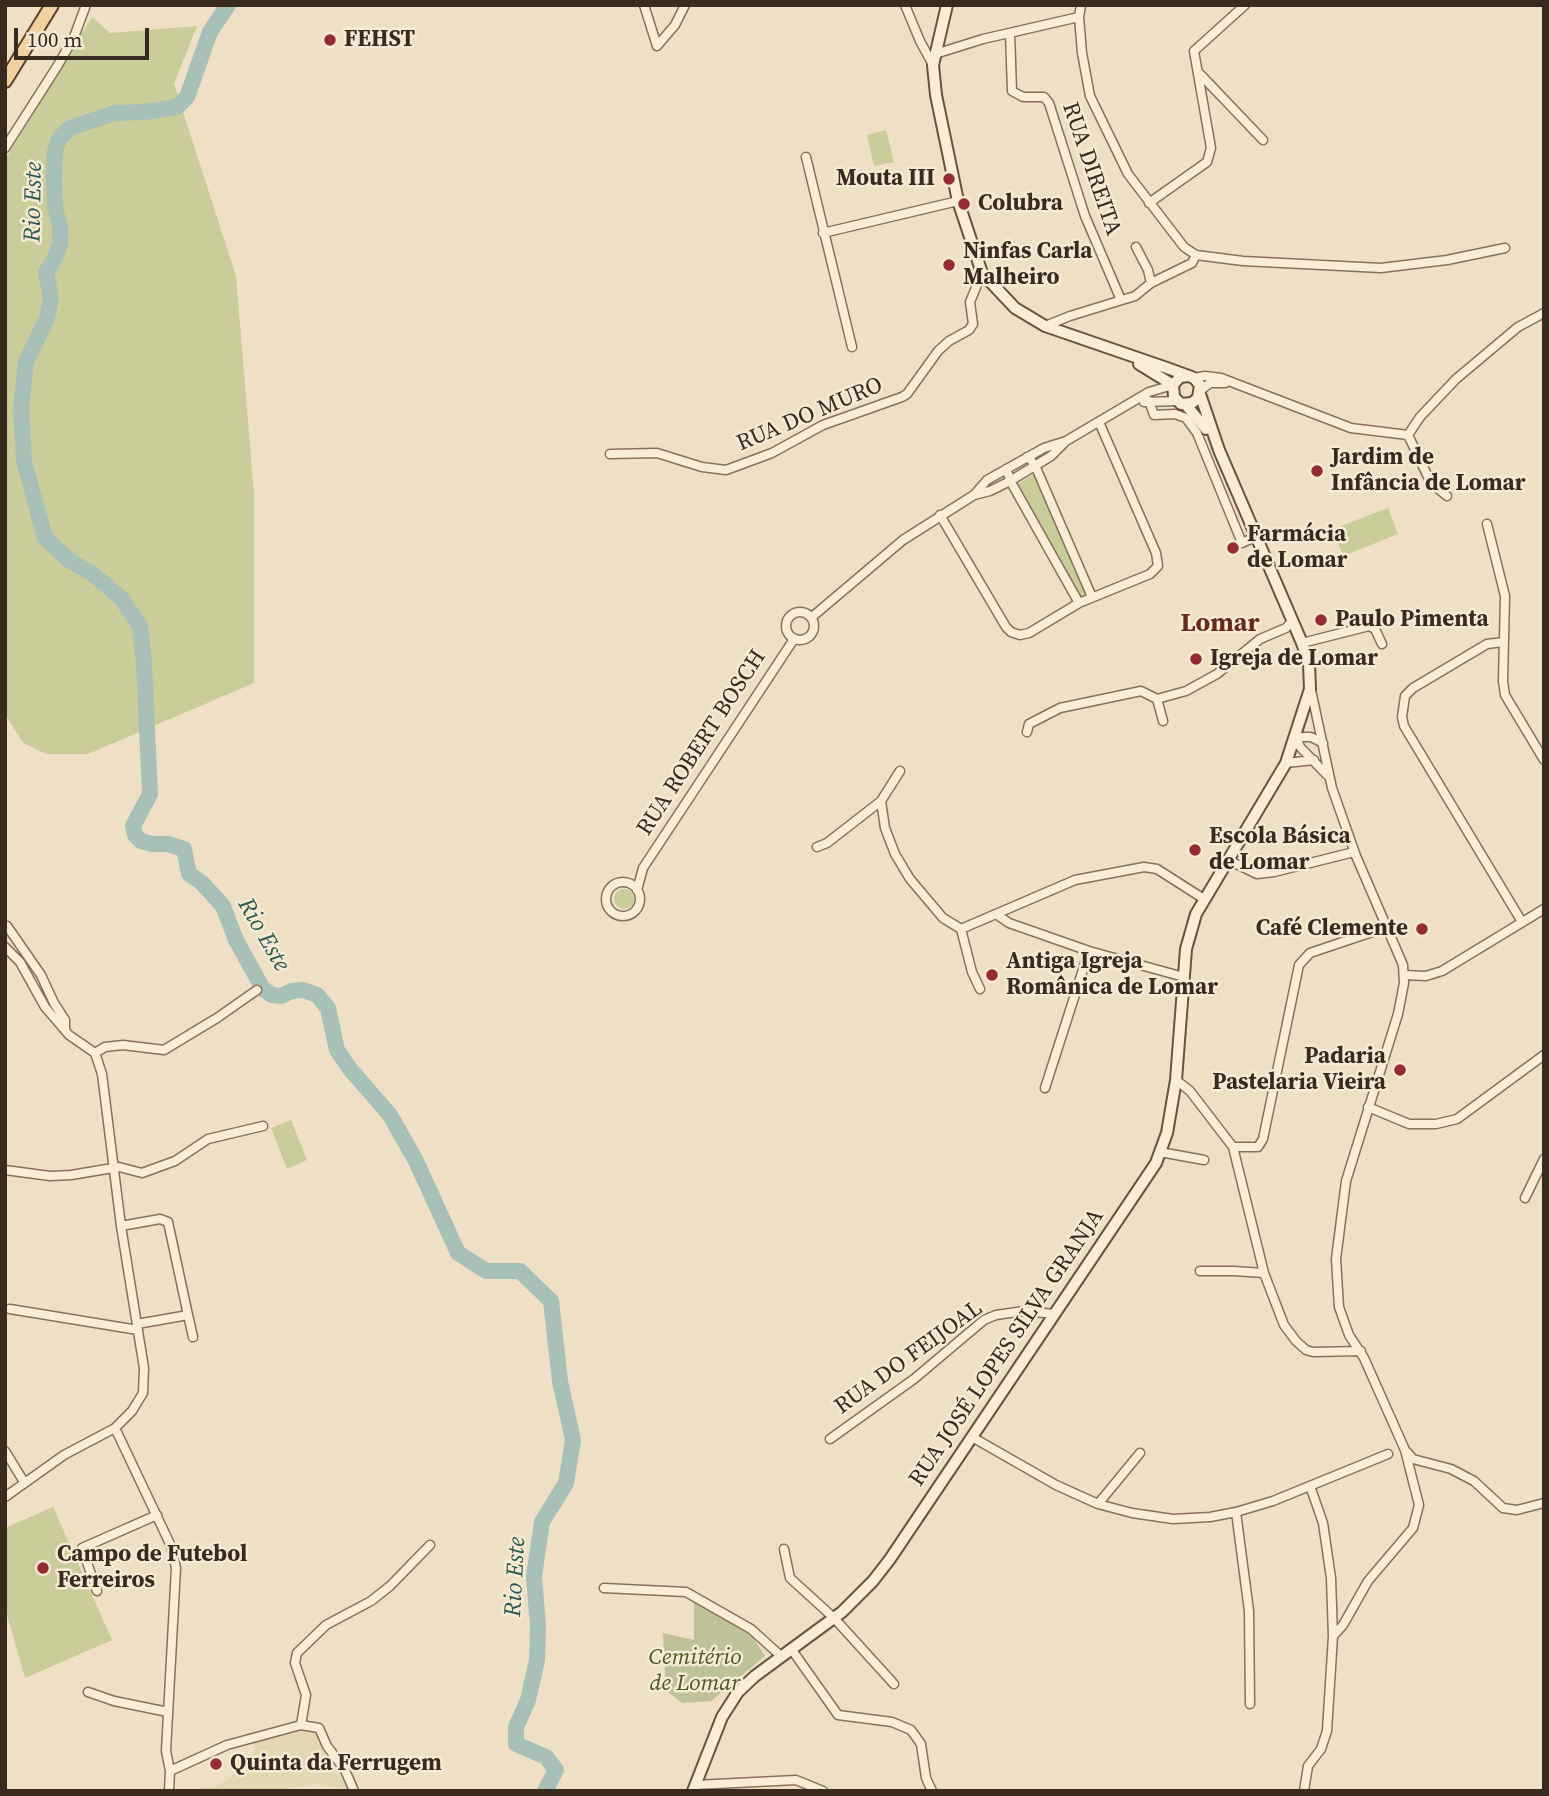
<!DOCTYPE html>
<meta charset="utf-8">
<style>
body{margin:0}
#map{position:relative;width:1549px;height:1796px;overflow:hidden;background:#eedfc5;font-family:"Source Serif 4",serif}
canvas{display:block}
.frame{position:absolute;inset:0;border:7px solid #392a1f;pointer-events:none}
.scale{position:absolute;left:14px;top:28px;width:135px;height:32px;box-sizing:border-box;border:4px solid #392a1f;border-top:0;padding-left:9px;font-size:21px;line-height:24px;white-space:nowrap;color:#392a1f;-webkit-text-stroke:5px #f5ead4;paint-order:stroke}
</style>
<div id="map">
<canvas width="1549" height="1796"></canvas>
<div class="frame"></div>
<div class="scale">100 m</div>
</div>
<script>
const context = document.querySelector('canvas').getContext('2d');
context.lineJoin = 'round';
function fill(path, color) {
  context.fillStyle = color;
  context.fill(path, 'evenodd');
}
function toPath(rows) {
  const path = new Path2D();
  for (const r of rows) {
    if (r.length === 3) {
      path.moveTo(r[0] + r[2], r[1]);
      path.arc(r[0], r[1], r[2], 0, 2 * Math.PI);
      continue;
    }
    path.moveTo(r[0], r[1]);
    for (let i = 2; i < r.length; i += 2) path.lineTo(r[i], r[i + 1]);
  }
  return path;
}
function strokePath(path, color, width, dash) {
  context.strokeStyle = color;
  context.lineWidth = width;
  context.lineCap = dash ? 'butt' : 'round';
  context.setLineDash(dash || []);
  context.stroke(path);
}
function drawText(font, color, halo, rows, align = 'center') {
  context.font = font + ' "Source Serif 4",serif';
  context.lineWidth = 5;
  context.setLineDash([]);
  context.textBaseline = 'middle';
  context.strokeStyle = halo;
  context.fillStyle = color;
  for (const [text, x, y, turn = 0] of rows) {
    context.save();
    context.translate(x, y);
    context.rotate((+turn || 0) * Math.PI / 180);
    context.textAlign = isNaN(turn) ? turn : align;
    if (halo) context.strokeText(text, 0, 0);
    context.fillText(text, 0, 0);
    context.restore();
  }
}
const farmland = toPath([
 [315,1728,339,1762,353,1791,314,1784,273,1791,199,1791,200,1788,213,1788,230,1778,237,1771,237,1760,255,1752,253,1743]
]);
const green = toPath([
 [92,17,110,33,197,26,174,84,236,276,254,495,254,683,88,754,46,754,23,743,5,714,5,160],
 [886,130,894,162,874,166,867,135],
 [1034,474,1088,595,1081,599,1017,484],
 [1388,508,1398,534,1343,556,1333,529],
 [624,899,10],
 [291,1120,307,1160,287,1169,271,1128],
 [53,1507,112,1640,25,1678,5,1608,5,1528]
]);
const cemetery = toPath([
 [694,1599,748,1630,765,1656,711,1701,682,1703,666,1690,663,1633,694,1640]
]);
const river = toPath([
 [228,5,210,32,187,97,177,107,144,112,115,113,70,128,59,139,55,151,54,178,55,206,60,227,60,244,54,260,46,272,51,298,47,318,26,362,21,407,24,461,45,538,69,560,94,575,121,598,140,626,144,663,150,794,133,826,135,835,141,841,152,844,168,844,184,849,189,874,202,883,223,906,236,940,263,989,272,995,281,996,292,991,303,990,317,995,328,1008,337,1050,350,1069,390,1115,416,1161,458,1253,486,1271,520,1271,551,1301,560,1381,573,1440,566,1483,542,1522,534,1576,538,1626,537,1660,528,1700,516,1727,516,1744,546,1757,556,1770,545,1791]
]);
const minor = toPath([
 [644,5,657,46,675,25,685,5],
 [905,5,920,41,933,65],
 [1081,5,1079,17,1082,53,1090,96,1128,174,1184,247,1196,255,1243,261,1381,268,1447,260,1505,248],
 [1010,33,1012,91,1023,97,1044,97,1049,103,1085,216,1121,300],
 [935,54,983,39,1079,17],
 [1200,74,1263,140],
 [5,148,58,65,74,37,86,5],
 [806,157,852,347],
 [1149,203,1207,162,1211,148,1194,51,1245,5],
 [823,233,958,201],
 [1136,247,1148,270,1151,283],
 [1045,326,1070,316,1135,296,1151,283,1192,263,1196,255],
 [1194,378,1205,376,1221,378,1351,428,1408,435],
 [1201,390,1210,383,1225,383],
 [1149,401,1154,415,1175,414,1186,418,1197,433,1242,543,1257,536],
 [1144,402,1177,401],
 [1408,435,1420,417,1456,379,1518,327,1544,313],
 [1408,435,1431,483,1447,496],
 [610,454,657,453,702,467,726,470,772,453,823,425,902,397,907,394,938,351,949,341,969,330,973,324,970,302,982,273],
 [1027,457,1031,460,1037,470,1092,597],
 [1006,469,1012,484,1079,603],
 [974,495,990,491,1010,481,1051,456,1064,443],
 [940,515,1006,627,1011,632,1020,635,1029,633,1079,603,1150,574,1158,566,1156,553,1099,422],
 [1487,524,1505,596,1503,681,1505,695,1544,760],
 [800,626,14],
 [812,617,903,540,974,495,987,480,1044,448,1066,441,1149,392,1173,385],
 [1503,642,1487,644,1413,688,1405,696,1402,717,1404,726,1522,922],
 [1302,643,1369,626,1375,629,1382,644],
 [1163,721,1157,699,1186,691,1217,674,1260,639,1286,628,1293,620],
 [1027,732,1029,724,1060,708,1141,691,1157,699],
 [1323,743,1311,737,1296,737,1300,747,1328,776],
 [1286,763,1314,760],
 [900,771,881,801,885,828,895,854,910,879,943,918,961,929],
 [817,847,827,843,881,801],
 [1228,860,1257,874,1274,872,1354,852],
 [623,899,17],
 [637,890,643,868,794,639],
 [996,914,1009,923,1089,951,1184,977],
 [7,926,41,975,54,1003,65,1020,65,1030],
 [961,929,1075,880,1144,867,1157,869,1204,899],
 [961,929,972,972,980,989],
 [5,947,20,962,45,1007,69,1035,95,1053,102,1074,121,1226,144,1368,143,1393,132,1411,115,1428,64,1455,5,1497],
 [1404,975,1426,976,1442,971,1544,909],
 [95,1053,105,1047,123,1045,164,1050,217,1018,257,990],
 [1176,1080,1190,1091,1233,1147,1264,1273,1284,1325,1296,1341,1306,1350,1313,1352,1361,1351],
 [1045,1088,1089,951],
 [1368,1107,1409,1124,1436,1124,1457,1119,1544,1055],
 [1233,1147,1258,1147,1263,1139,1299,965,1310,953,1387,927],
 [1160,1152,1204,1160],
 [5,1170,50,1176,71,1175,119,1167,142,1173,175,1161,208,1139,263,1126],
 [1525,1198,1544,1159],
 [121,1226,160,1219,168,1222,188,1315],
 [1200,1271,1234,1271,1264,1273],
 [10,1309,138,1330],
 [137,1324,188,1315,193,1337],
 [115,1428,171,1546,176,1568,166,1751,170,1771,169,1791],
 [972,1437,1056,1485,1098,1504,1132,1513,1173,1519,1210,1517,1236,1512,1273,1501,1388,1454],
 [830,1439,914,1379,984,1320,996,1315,1024,1311,1054,1314],
 [5,1451,24,1482],
 [1407,1452,1413,1459,1451,1469,1474,1481,1503,1508,1517,1510,1544,1503],
 [1310,1486,1323,1523,1331,1578,1333,1636],
 [1098,1504,1140,1453],
 [1236,1512,1249,1611,1250,1704],
 [784,1549,790,1578,834,1618,894,1684],
 [604,1588,686,1592,751,1629,782,1657],
 [97,1591,82,1548,157,1515],
 [792,1650,838,1715,892,1722,911,1730,921,1744,926,1778,932,1791],
 [88,1692,114,1701,168,1712],
 [301,1725,306,1695,295,1663,297,1653,326,1625,371,1601,390,1586,430,1545],
 [170,1771,227,1745,301,1725,319,1728,327,1746,345,1770,354,1791],
 [695,1785,796,1780,823,1791],
 [1304,1791,1308,1766,1321,1749,1327,1731,1333,1636,1343,1625,1368,1581,1413,1528,1419,1505,1405,1450,1364,1358,1349,1335,1339,1307,1336,1259,1346,1181,1398,1014,1404,983,1403,965,1356,856,1332,788,1311,690]
]);
const secondary = toPath([
 [947,5,933,65,936,95,958,201,982,273,1015,308,1045,326,1167,368,1189,376,1194,378,1200,385,1198,398,1192,403,1181,404,1174,397,1173,385,1180,377,1189,376],
 [1139,364,1173,385],
 [1186,405,1206,429],
 [693,1791,722,1717,738,1692,755,1676,842,1612,873,1581,890,1559,1156,1163,1167,1133,1176,1080,1186,949,1196,914,1286,763,1310,689,1309,663,1302,643,1219,450,1200,394]
]);
const primary = toPath([
 [5,81,52,5]
]);
const markers = [
 [330,40,7,"#972b33"],
 [949,179,7,"#972b33"],
 [964,204,7,"#972b33"],
 [949,265,7,"#972b33"],
 [1317,471,7,"#972b33"],
 [1233,548,7,"#972b33"],
 [1321,620,7,"#972b33"],
 [1196,659,7,"#972b33"],
 [1195,850,7,"#972b33"],
 [1422,929,7,"#972b33"],
 [992,975,7,"#972b33"],
 [1400,1070,7,"#972b33"],
 [43,1568,7,"#972b33"],
 [216,1764,7,"#972b33"]
];
const poiNames = [
 ["FEHST",344,40],
 ["Mouta III",935,179,"right"],
 ["Colubra",978,204],
 ["Ninfas Carla",963,252],
 ["Malheiro",963,278],
 ["Jardim de",1331,458],
 ["Infância de Lomar",1331,484],
 ["Farmácia",1247,535],
 ["de Lomar",1247,561],
 ["Paulo Pimenta",1335,620],
 ["Igreja de Lomar",1210,659],
 ["Escola Básica",1209,837],
 ["de Lomar",1209,863],
 ["Café Clemente",1408,929,"right"],
 ["Antiga Igreja",1006,962],
 ["Românica de Lomar",1006,988],
 ["Padaria",1386,1057,"right"],
 ["Pastelaria Vieira",1386,1083,"right"],
 ["Campo de Futebol",57,1555],
 ["Ferreiros",57,1581],
 ["Quinta da Ferrugem",230,1764]
];
const streetNames = [
 ["RUA DIREITA",1091,169,71],
 ["RUA DO MURO",810,415,-23],
 ["RUA ROBERT BOSCH",702,743,-57],
 ["RUA JOSÉ LOPES SILVA GRANJA",1007,1348,-56],
 ["RUA DO FEIJOAL",909,1358,-36]
];
const parkNames = [
 ["Cemitério",695,1658],
 ["de Lomar",695,1684]
];
const waterNames = [
 ["Rio Este",34,202,-89],
 ["Rio Este",263,935,60],
 ["Rio Este",516,1577,-87]
];
const quarterNames = [
 ["Lomar",1220,624]
];
fill(farmland, '#e4d8b2');
fill(green, '#cacc99');
fill(cemetery, '#bfc198');
strokePath(river, '#a7c1b8', 16);
strokePath(minor, '#89705b', 11);
strokePath(secondary, '#6b523e', 14);
strokePath(primary, '#573f2f', 16);
strokePath(minor, '#f9edd8', 8);
strokePath(secondary, '#f9edd8', 10);
strokePath(primary, '#f1d19d', 12);
for (const [x, y, r, color] of markers) {
  const dot = new Path2D();
  dot.arc(x, y, r, 0, 2 * Math.PI);
  context.fillStyle = color;
  context.fill(dot);
  strokePath(dot, '#f5ead4', 2.5);
}
drawText('bold 23px', '#392a1f', '#f5ead4', poiNames, 'left');
drawText('23px', '#392a1f', '#f5ead4', streetNames);
drawText('italic 23px', '#4c5526', '#f5ead4', parkNames);
drawText('italic 24px', '#2e5953', '#f5ead4', waterNames);
drawText('bold 26px', '#65291e', '#f5ead4', quarterNames);
</script>
